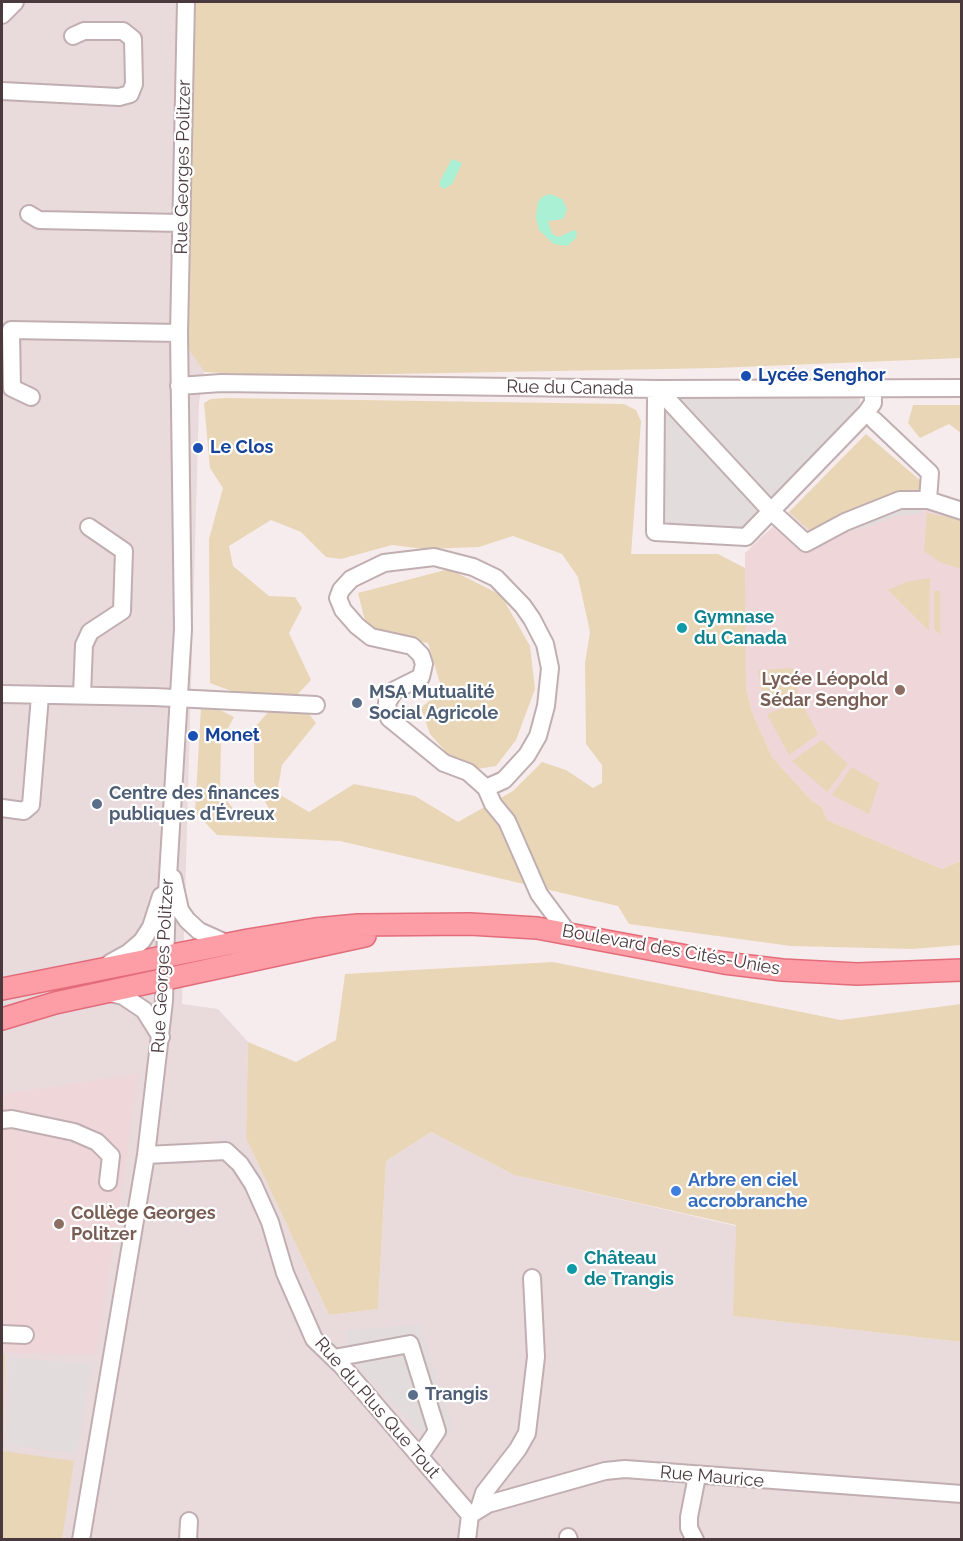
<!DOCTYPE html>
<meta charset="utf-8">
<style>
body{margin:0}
#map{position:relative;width:963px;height:1541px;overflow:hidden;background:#f6eced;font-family:Raleway,sans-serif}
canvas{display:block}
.frame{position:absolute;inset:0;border:3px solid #4a393d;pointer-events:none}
</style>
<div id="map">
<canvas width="963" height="1541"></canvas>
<div class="frame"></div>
</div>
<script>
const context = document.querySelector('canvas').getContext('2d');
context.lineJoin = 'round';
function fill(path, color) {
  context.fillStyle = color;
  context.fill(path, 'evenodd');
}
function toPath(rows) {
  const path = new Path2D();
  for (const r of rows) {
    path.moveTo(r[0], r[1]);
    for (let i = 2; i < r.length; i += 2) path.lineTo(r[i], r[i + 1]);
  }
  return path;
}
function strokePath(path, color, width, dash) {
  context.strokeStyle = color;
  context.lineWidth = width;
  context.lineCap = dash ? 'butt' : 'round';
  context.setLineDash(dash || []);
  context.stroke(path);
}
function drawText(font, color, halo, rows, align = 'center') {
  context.font = font + ' Raleway,sans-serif';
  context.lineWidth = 4.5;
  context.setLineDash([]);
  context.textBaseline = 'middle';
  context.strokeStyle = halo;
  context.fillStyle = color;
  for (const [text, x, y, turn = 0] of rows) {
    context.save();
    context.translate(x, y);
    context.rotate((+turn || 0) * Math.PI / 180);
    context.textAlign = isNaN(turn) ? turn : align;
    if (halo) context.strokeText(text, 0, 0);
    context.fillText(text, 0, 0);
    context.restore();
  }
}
const residential = toPath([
 [2,2,182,2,185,343,204,372,199,403,182,1004,218,1009,248,1042,246,1138,329,1315,378,1309,386,1161,431,1132,514,1175,736,1226,734,1316,961,1342,961,1539,2,1540]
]);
const education = toPath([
 [940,497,961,501,961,861,942,869,827,820,822,807,811,800,772,757,752,712,746,687,745,658,745,553,786,514,789,512,814,534],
 [139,1073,97,1354,2,1353,2,1095]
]);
const green = toPath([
 [182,2,961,2,961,358,716,368,287,376,204,372,185,344],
 [226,398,624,404,636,410,641,421,631,554,718,554,745,568,746,687,752,712,772,757,811,800,822,807,827,820,942,869,961,861,961,945,913,949,791,946,629,924,618,906,340,841,217,835,195,812,201,707,214,707,234,717,221,741,220,792,236,812,272,814,254,782,254,728,272,708,306,710,316,723,282,765,277,793,309,812,354,784,415,796,458,822,513,791,542,762,566,770,593,788,602,783,602,765,586,744,585,663,590,632,578,577,562,554,513,536,479,547,425,549,392,545,341,559,326,557,301,532,271,520,229,546,233,566,269,596,295,597,302,608,289,633,311,680,296,696,234,692,210,683,209,539,223,488,210,468,204,403,211,399],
 [913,405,961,405,961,433,949,424,920,438,908,423],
 [866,434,921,481,924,489,921,494,814,534,789,512],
 [927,513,961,520,961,569,940,562,924,551],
 [449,569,501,595,530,646,535,689,516,740,496,766,477,769,452,759,430,734,421,708,442,690,428,643,368,633,358,593],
 [930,578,929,631,888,590,906,582],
 [934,591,940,591,940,634,934,629],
 [793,668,799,697,765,709,758,670],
 [801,702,818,734,789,755,767,714],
 [822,740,848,764,827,792,792,761],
 [852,767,879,783,869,814,832,795],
 [553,962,841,1020,961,1004,961,1342,733,1316,736,1225,514,1175,431,1132,386,1161,378,1309,329,1315,246,1138,248,1042,296,1062,336,1040,345,974],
 [2,1353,5,1353,3,1451,74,1461,62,1539,2,1539]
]);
const parking = toPath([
 [678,392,860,394,859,415,741,530,660,526,661,410],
 [922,505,922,513,894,517,859,530,855,522,886,509],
 [420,1325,453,1430,435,1448,352,1360,347,1330],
 [10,1358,91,1364,77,1454,6,1445]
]);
const water = toPath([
 [452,159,462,163,452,184,444,189,440,186,440,181],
 [550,194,562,199,567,209,563,219,548,221,552,234,559,237,574,230,577,232,576,238,567,246,554,244,539,230,536,217,538,202,542,197]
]);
const minor = toPath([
 [2,15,15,2],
 [2,91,119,97,130,94,134,84,133,39,123,31,84,31,73,36],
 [29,214,39,220,181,223],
 [179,386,221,383,658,389,962,388],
 [658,389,656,399,655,532,746,537,866,413,873,403,873,389],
 [658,389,770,510,806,543,845,522,900,500,928,500,962,511],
 [31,397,12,388,11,330,179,333],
 [874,420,930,473,928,500],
 [2,694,154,697,316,705],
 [82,695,84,645,90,632,122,611,124,551,89,527],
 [486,788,468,772,444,763,389,718,387,703,395,690,421,677,424,664,421,655,412,646,371,637,357,626,343,610,338,598,341,590,351,579,384,563,434,557,473,567,496,578,523,606,532,619,545,644,550,668,546,706,538,736,527,755,504,780,486,788,493,804,507,821,539,894,568,933],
 [2,808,24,811,31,805,40,696],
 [173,878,180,910,187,920,199,931,228,944],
 [110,963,128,953,142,941,151,927,161,896],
 [106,992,123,996,144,1010,161,1037],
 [2,1120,12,1119,74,1132,97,1142,111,1156,108,1182],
 [146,1155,226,1151,240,1164,253,1184,270,1222,285,1273,314,1339,342,1366,470,1515,467,1540],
 [2,1334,25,1335],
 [334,1358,410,1344,437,1431,420,1456],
 [479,1509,484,1493,518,1449,527,1433,536,1357,532,1278],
 [470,1515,488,1504,605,1471,625,1469,962,1494],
 [568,1537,569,1540],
 [81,1540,146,1155,164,1001,167,893,183,629,179,333,186,2],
 [188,1540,189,1521],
 [695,1540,689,1528,689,1517,697,1476]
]);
const major = toPath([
 [2,989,248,940,315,929,358,925,470,924,537,928,724,963,782,970,857,974,962,970],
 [2,1019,55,1003,365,936]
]);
const markers = [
 [746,376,6,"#1a4fb4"],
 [198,448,6,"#1a4fb4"],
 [682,628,6,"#0f9aa8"],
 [900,690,6,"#8d6e63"],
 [357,703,6,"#5c6f8a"],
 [193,736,6,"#1a4fb4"],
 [97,804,6,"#5c6f8a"],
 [676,1191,6,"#3f7fe0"],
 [59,1224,6,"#8d6e63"],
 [572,1269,6,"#0f9aa8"],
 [413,1395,6,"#5c6f8a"]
];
const streetNames = [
 ["Rue Georges Politzer",183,167,-89],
 ["Rue du Canada",570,388,1],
 ["Boulevard des Cités-Unies",671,950,10],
 ["Rue Georges Politzer",163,966,-87],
 ["Rue du Plus Que Tout",377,1408,49],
 ["Rue Maurice",712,1477,5]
];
const transitNames = [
 ["Lycée Senghor",758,376],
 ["Le Clos",210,448],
 ["Monet",205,736]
];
const cultureNames = [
 ["Gymnase",694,618],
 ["du Canada",694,639],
 ["Château",584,1259],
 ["de Trangis",584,1280]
];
const educationNames = [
 ["Lycée Léopold",888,680],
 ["Sédar Senghor",888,701],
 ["Collège Georges",71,1214,"left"],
 ["Politzer",71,1235,"left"]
];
const serviceNames = [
 ["MSA Mutualité",369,693],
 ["Social Agricole",369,714],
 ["Centre des finances",109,794],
 ["publiques d'Évreux",109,815],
 ["Trangis",425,1395]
];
const shopNames = [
 ["Arbre en ciel",688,1181],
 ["accrobranche",688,1202]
];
fill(residential, '#e9dadc');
fill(education, '#eed6d9');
fill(green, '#e9d6b6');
fill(parking, '#e2dcdd');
fill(water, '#aaf0d4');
strokePath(minor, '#c1aeb1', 20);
strokePath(major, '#e36c7a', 24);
strokePath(minor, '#fff', 16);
strokePath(major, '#fd9ea7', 21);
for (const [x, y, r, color] of markers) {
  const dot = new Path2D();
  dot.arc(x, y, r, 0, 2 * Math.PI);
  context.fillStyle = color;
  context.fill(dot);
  strokePath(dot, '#fff', 2);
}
drawText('18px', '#4a393d', '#fff', streetNames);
drawText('bold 18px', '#164399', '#fff', transitNames, 'left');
drawText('bold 18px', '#0d838f', '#fff', cultureNames, 'left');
drawText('bold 18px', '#785e54', '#fff', educationNames, 'right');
drawText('bold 18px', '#4e5e75', '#fff', serviceNames, 'left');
drawText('bold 18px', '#366cbe', '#fff', shopNames, 'left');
</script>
